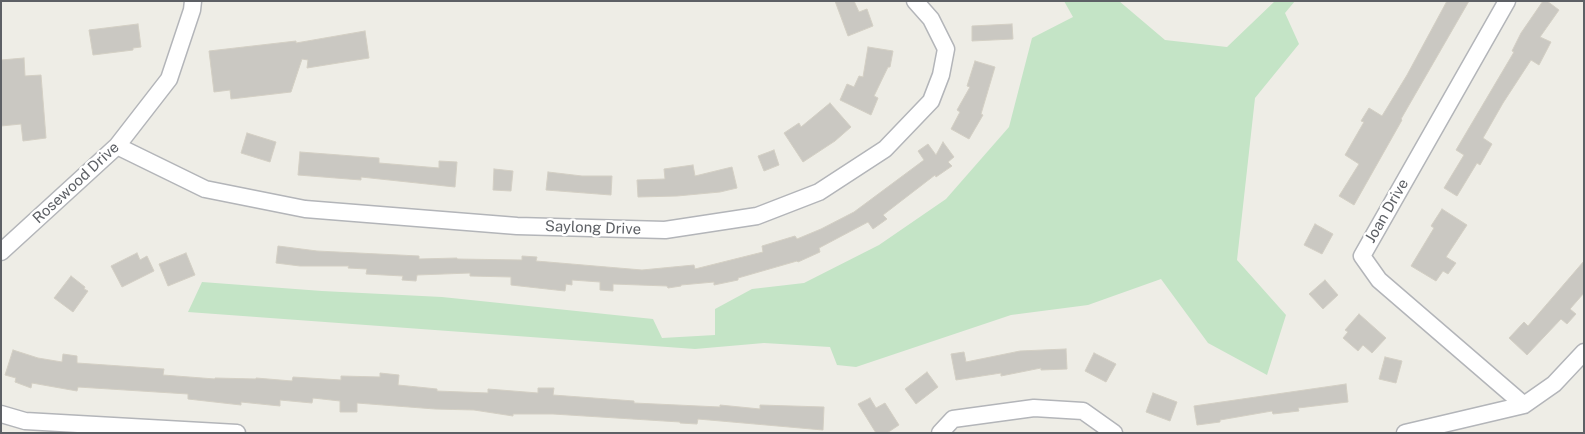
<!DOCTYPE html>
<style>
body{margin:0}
#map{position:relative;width:1585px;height:434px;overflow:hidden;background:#eeede6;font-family:"Public Sans",sans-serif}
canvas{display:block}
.frame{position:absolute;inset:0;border:2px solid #5d6065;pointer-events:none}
</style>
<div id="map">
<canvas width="1585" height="434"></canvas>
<div class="frame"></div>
</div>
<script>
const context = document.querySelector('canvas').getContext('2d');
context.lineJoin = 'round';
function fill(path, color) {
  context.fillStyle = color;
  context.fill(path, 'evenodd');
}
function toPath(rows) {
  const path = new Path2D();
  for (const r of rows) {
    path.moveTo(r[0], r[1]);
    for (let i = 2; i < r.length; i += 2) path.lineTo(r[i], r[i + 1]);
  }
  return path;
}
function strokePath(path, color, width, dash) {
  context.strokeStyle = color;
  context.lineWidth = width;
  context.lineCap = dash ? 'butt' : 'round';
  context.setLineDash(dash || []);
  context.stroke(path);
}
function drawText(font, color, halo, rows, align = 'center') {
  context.font = font + ' "Public Sans",sans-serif';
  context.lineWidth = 4.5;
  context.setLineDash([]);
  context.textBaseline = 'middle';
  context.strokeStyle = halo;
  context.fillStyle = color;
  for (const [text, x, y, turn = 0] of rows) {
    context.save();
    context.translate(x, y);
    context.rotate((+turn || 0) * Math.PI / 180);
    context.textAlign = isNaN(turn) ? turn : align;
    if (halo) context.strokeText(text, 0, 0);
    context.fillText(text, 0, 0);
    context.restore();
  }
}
const green = toPath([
 [1064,1,1119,1,1165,40,1227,47,1275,1,1295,1,1285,13,1299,44,1255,98,1237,260,1286,315,1267,375,1208,343,1161,279,1088,305,1011,315,856,367,837,365,830,347,764,343,695,349,188,312,202,282,322,291,442,297,653,319,662,338,715,335,715,309,752,289,804,283,879,245,946,199,1009,127,1032,38,1073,17]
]);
const building = toPath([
 [835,1,854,1,859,12,867,9,873,26,848,36,835,1],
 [1447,1,1469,1,1401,119,1402,120,1354,205,1339,196,1359,164,1345,155,1364,122,1361,121,1369,108,1382,116,1407,75,1447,1],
 [1543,1,1547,1,1559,10,1540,37,1551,42,1539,65,1531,60,1503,103,1483,138,1492,144,1480,165,1477,163,1457,196,1444,188,1464,155,1456,150,1514,52,1512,51,1521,33,1543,1],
 [138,24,141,47,133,48,133,50,93,55,89,30,138,24],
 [1012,24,1013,39,972,41,972,26,1012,24],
 [365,31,369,58,307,68,308,60,302,59,291,92,231,99,230,90,214,92,209,51,296,41,296,43,365,31],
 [868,47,893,51,890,67,888,67,874,96,878,98,871,115,840,100,847,84,854,87,859,76,863,77,868,47],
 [24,58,25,76,41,75,46,138,23,141,21,124,1,126,1,60,24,58],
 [975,61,995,67,981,114,983,115,969,139,951,129,960,112,957,110,970,87,967,86,975,61],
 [830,103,851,127,835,141,803,162,784,133,799,123,801,127,830,103],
 [247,133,276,142,270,162,241,153,247,133],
 [943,142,954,157,948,162,952,166,936,177,935,175,883,215,887,219,873,229,868,222,819,248,820,252,798,262,797,261,738,278,738,280,714,285,714,282,681,285,681,286,668,288,667,286,613,284,613,291,600,290,600,282,572,280,572,285,566,284,565,291,511,285,511,277,470,276,470,273,417,275,416,281,402,280,403,276,366,274,367,269,348,268,349,266,300,266,276,263,278,246,317,251,419,256,419,259,457,258,457,259,522,260,522,256,537,257,536,261,642,270,694,265,695,269,763,252,762,246,795,236,797,239,821,229,854,212,924,160,918,151,928,144,936,155,943,142],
 [774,150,779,165,764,171,758,156,774,150],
 [300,152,379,158,379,163,439,168,439,161,457,162,455,187,361,177,361,180,298,175,300,152],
 [693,165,695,176,732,167,737,188,720,192,677,196,638,197,637,180,665,179,664,169,693,165],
 [494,169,513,171,511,191,493,190,494,169],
 [548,172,582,176,612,176,611,195,546,190,548,172],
 [1442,209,1467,225,1446,257,1456,263,1448,274,1443,271,1436,281,1411,266,1434,228,1431,226,1442,209],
 [1315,224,1333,234,1322,254,1304,245,1315,224],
 [137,253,140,260,147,256,154,271,122,287,111,266,137,253],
 [186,253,195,275,168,286,159,264,186,253],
 [1584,261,1584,293,1570,309,1576,314,1567,324,1561,319,1527,355,1509,338,1524,322,1528,326,1584,261],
 [71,276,85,287,84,289,88,291,73,312,54,298,71,276],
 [1325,280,1338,295,1323,309,1309,294,1325,280],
 [1359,314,1386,338,1372,353,1363,345,1358,351,1343,338,1348,332,1345,330,1359,314],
 [1066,349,1067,369,1041,370,1041,368,1001,376,1001,373,956,380,951,354,964,352,966,362,1020,351,1066,349],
 [13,350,38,358,62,362,63,354,77,356,77,363,164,369,163,375,215,379,215,378,256,379,256,378,292,381,293,377,341,380,341,376,380,377,380,373,399,375,398,385,437,389,437,391,488,393,488,389,538,393,538,388,554,388,553,395,634,401,634,403,720,407,720,405,760,409,760,405,824,407,823,430,698,419,697,424,680,423,680,422,553,414,513,414,513,416,474,410,435,409,357,403,357,412,340,412,340,401,313,398,312,403,280,400,280,406,241,402,241,405,188,399,188,394,78,387,77,391,32,383,31,388,15,382,16,378,5,375,13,350],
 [1094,353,1116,364,1106,382,1085,371,1094,353],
 [1385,357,1402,361,1396,383,1379,379,1385,357],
 [927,372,938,387,916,404,905,389,927,372],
 [1346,384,1348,402,1298,408,1299,411,1273,414,1272,411,1220,420,1220,422,1197,425,1194,406,1346,384],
 [1153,393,1177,402,1170,421,1146,412,1153,393],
 [870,398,876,408,885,403,899,425,887,433,876,433,858,404,870,398]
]);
const minor = toPath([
 [1507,1,1362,256,1379,280,1524,405],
 [117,146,205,189,305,209,517,226,665,230,757,216,819,192,885,149,931,101,941,75,946,49,931,19,915,1],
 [1,252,117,146,169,79,192,10,193,1],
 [1,414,25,421,237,433],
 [940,433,953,419,1034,408,1083,411,1114,433],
 [1405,433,1524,405,1554,384,1584,352]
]);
const streetNames = [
 ["Rosewood Drive",76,183,-43],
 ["Joan Drive",1387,211,-60],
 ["Saylong Drive",593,228,2]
];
fill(green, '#c4e4c6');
fill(building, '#cac8c2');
strokePath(building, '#d3cfc4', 1);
strokePath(minor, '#b3b5b9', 19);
strokePath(minor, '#fff', 16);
drawText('15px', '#5d6065', '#fff', streetNames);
</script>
